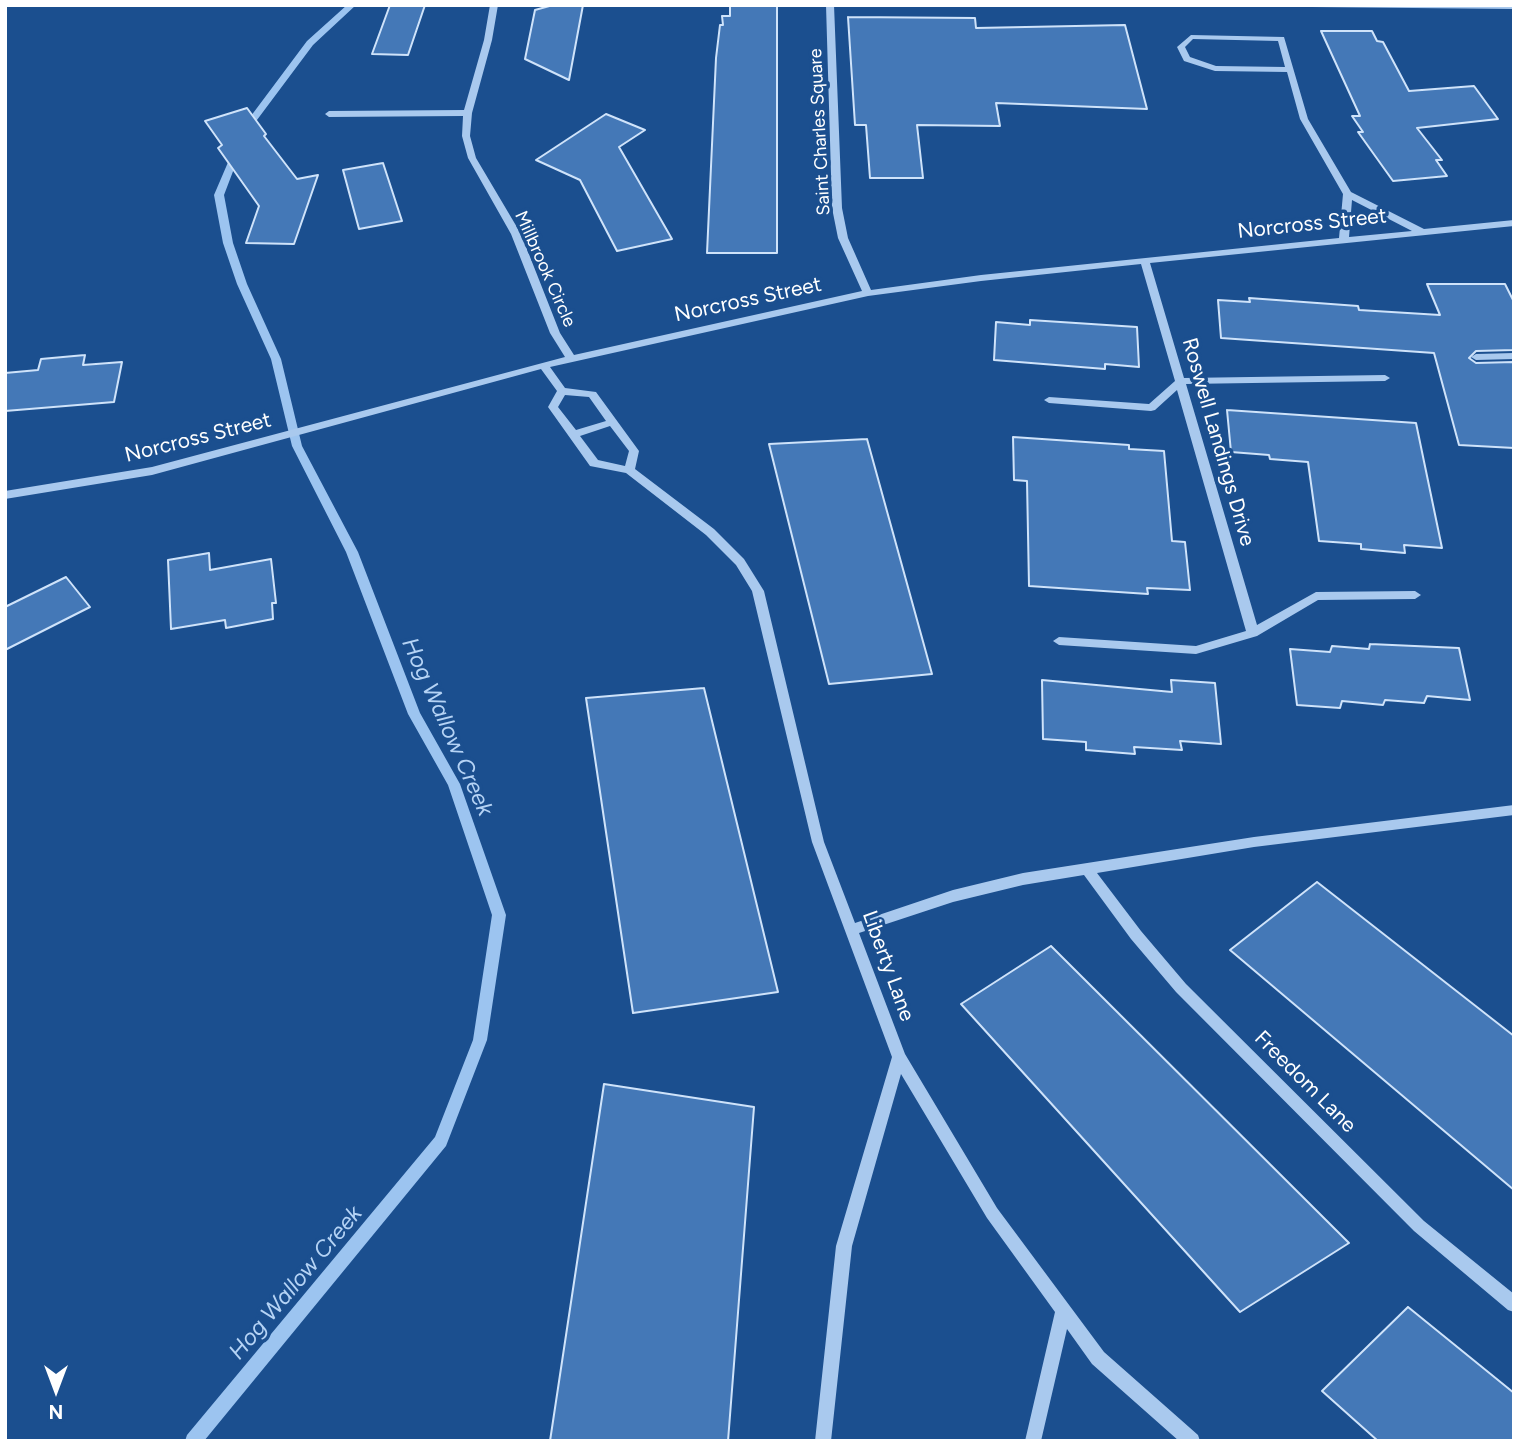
<!DOCTYPE html>
<style>
body{margin:0}
#map{position:relative;width:1519px;height:1446px;overflow:hidden;background:#1b4f8f;font-family:Figtree,sans-serif}
canvas{display:block}
.frame{position:absolute;inset:0;border:7px solid #fff;pointer-events:none}
.north{position:absolute;left:21px;top:1355px;width:70px;height:70px;-webkit-text-stroke:5px #1b4f8f;paint-order:stroke;rotate:180deg;font-size:19px;font-weight:700;line-height:28px;text-align:center;color:#fff}
.north::after{content:'';display:block;margin:auto;width:24px;height:32px;background:#fff;clip-path:polygon(50% 0,100% 100%,50% 72%,0 100%)}
</style>
<div id="map">
<canvas width="1519" height="1446"></canvas>
<div class="frame"></div>
<div class="north">N</div>
</div>
<script>
const context = document.querySelector('canvas').getContext('2d');
context.lineJoin = 'round';
function toPath(rows) {
  const path = new Path2D();
  for (const r of rows) {
    path.moveTo(r[0], r[1]);
    for (let i = 2; i < r.length; i += 2) path.lineTo(r[i], r[i + 1]);
  }
  return path;
}
function fill(path, color) {
  context.fillStyle = color;
  context.fill(path, 'evenodd');
}
function strokePath(path, color, width, dash) {
  context.strokeStyle = color;
  context.lineWidth = width;
  context.lineCap = dash ? 'butt' : 'round';
  context.setLineDash(dash || []);
  context.stroke(path);
}
function drawText(font, color, halo, rows, align = 'center') {
  context.font = font + ' Figtree,sans-serif';
  context.lineWidth = 7;
  context.setLineDash([]);
  context.textBaseline = 'middle';
  context.strokeStyle = halo;
  context.fillStyle = color;
  for (const [text, x, y, turn = 0] of rows) {
    context.save();
    context.translate(x, y);
    context.rotate((+turn || 0) * Math.PI / 180);
    context.textAlign = isNaN(turn) ? turn : align;
    if (halo) context.strokeText(text, 0, 0);
    context.fillText(text, 0, 0);
    context.restore();
  }
}
const stream = toPath([
 [347,5,356,5,313,45,248,132,242,132,242,128,307,41,347,5],
 [236,150,240,153,224,195,233,243,247,284,281,359,302,446,358,552,420,713,460,784,506,915,487,1040,446,1146,204,1441,185,1441,187,1435,435,1137,473,1040,492,915,448,785,408,714,346,552,292,446,271,359,237,284,223,243,214,195,232,153,236,150]
]);
const building = toPath([
 [390,5,425,5,408,55,372,54,390,5],
 [553,5,583,5,569,80,525,59,535,10,553,5],
 [730,5,777,5,777,253,707,253,716,58,720,25,723,25,722,16,730,16,730,5],
 [848,17,975,18,976,28,1125,25,1147,109,996,103,1000,126,917,125,923,178,870,178,866,125,855,125,848,17],
 [1321,31,1372,31,1377,41,1383,42,1409,91,1474,86,1498,119,1417,128,1442,160,1436,160,1447,176,1393,181,1358,132,1363,132,1352,116,1360,116,1321,31],
 [247,108,266,134,264,136,297,179,318,175,294,244,246,243,259,206,218,148,222,145,205,121,247,108],
 [606,114,645,130,619,147,672,239,617,251,580,180,536,160,606,114],
 [383,163,402,221,359,229,343,170,383,163],
 [1427,284,1505,284,1514,302,1514,350,1476,351,1469,358,1476,363,1514,362,1514,448,1459,445,1434,353,1221,338,1218,300,1250,302,1249,298,1358,306,1359,310,1440,315,1427,284],
 [1030,320,1137,327,1139,367,1105,364,1105,369,994,360,996,322,1030,325,1030,320],
 [85,355,83,365,122,362,114,402,5,411,5,373,38,370,41,359,85,355],
 [1227,410,1416,423,1442,548,1404,545,1405,553,1361,549,1361,544,1319,541,1308,462,1270,459,1269,455,1231,452,1227,410],
 [1013,437,1129,445,1129,449,1164,451,1172,541,1185,542,1190,590,1147,588,1148,594,1029,586,1027,481,1014,480,1013,437],
 [867,439,932,674,829,684,769,444,867,439],
 [209,553,210,570,271,559,276,603,272,603,273,619,226,628,225,620,171,629,168,560,209,553],
 [66,577,90,607,5,650,5,607,66,577],
 [1370,644,1459,648,1470,700,1427,696,1424,703,1385,700,1383,705,1342,701,1340,708,1297,705,1290,649,1330,652,1332,646,1369,649,1370,644],
 [1042,680,1172,692,1171,680,1215,683,1221,744,1180,741,1182,750,1134,747,1135,754,1086,750,1086,742,1043,739,1042,680],
 [704,688,778,992,633,1013,586,698,704,688],
 [1317,882,1514,1036,1514,1190,1230,950,1317,882],
 [1051,946,1349,1243,1240,1312,961,1004,1051,946],
 [604,1084,754,1107,728,1441,550,1441,604,1084],
 [1408,1307,1514,1393,1514,1441,1378,1441,1322,1391,1408,1307]
]);
const minor = toPath([
 [490,5,498,5,492,40,472,113,470,136,476,158,521,234,560,333,574,355,862,291,838,238,832,208,826,5,834,5,842,208,848,238,871,290,981,275,1339,238,1343,194,1300,119,1287,72,1215,71,1184,61,1177,47,1191,35,1284,37,1308,119,1351,192,1424,229,1514,220,1514,226,1150,263,1184,378,1385,375,1390,378,1385,381,1186,384,1257,625,1316,592,1415,591,1421,595,1415,599,1318,600,1257,636,1196,654,1059,645,1053,641,1059,637,1196,646,1246,631,1177,390,1155,410,1151,411,1049,403,1044,400,1049,397,1149,404,1175,381,1141,264,981,281,868,296,550,367,565,388,596,392,639,451,635,469,714,529,744,559,764,591,824,842,855,923,953,890,1023,873,1254,837,1514,805,1514,815,1254,847,1097,873,1141,931,1186,984,1424,1221,1514,1294,1514,1312,1508,1310,1414,1231,1176,992,1131,939,1084,875,1023,885,953,902,859,933,905,1054,997,1208,1104,1352,1198,1435,1200,1441,1179,1441,1092,1364,1067,1329,1041,1441,1025,1441,1055,1312,987,1218,901,1074,852,1246,831,1441,815,1441,836,1246,892,1057,812,842,752,591,736,565,706,535,626,473,590,466,548,407,557,391,541,369,152,475,5,499,5,491,152,467,565,357,550,333,511,234,468,158,462,136,463,116,329,117,325,114,329,111,464,110,484,40,490,5],
 [1193,39,1278,41,1285,67,1216,66,1190,57,1185,47,1193,39],
 [1352,200,1412,231,1349,237,1352,200],
 [565,395,589,397,606,421,576,430,558,407,565,395],
 [610,426,629,451,625,466,598,460,580,436,610,426],
 [1308,5,1514,5,1514,9,1312,7,1308,5],
 [1514,353,1514,359,1476,360,1471,357,1476,354,1514,353]
]);
const farStreetnames = [
 ["Saint Charles Square",820,132,-93],
 ["Millbrook Circle",545,269,66]
];
const streetNames = [
 ["Norcross Street",1312,224,-6],
 ["Norcross Street",748,300,-12],
 ["Norcross Street",198,438,-14],
 ["Roswell Landings Drive",1218,442,74],
 ["Liberty Lane",888,966,70],
 ["Freedom Lane",1305,1082,45]
];
const waterNames = [
 ["Hog Wallow Creek",447,727,66],
 ["Hog Wallow Creek",296,1283,-50]
];
fill(stream, '#9cc4f0');
fill(building, '#4478b7');
strokePath(building, '#cfe3fa', 2);
fill(minor, '#a9c9ee');
drawText('18px', '#fff', '#1b4f8f', farStreetnames);
drawText('21px', '#fff', '#1b4f8f', streetNames);
drawText('italic 23px', '#b5d3f5', '#1b4f8f', waterNames);
</script>
